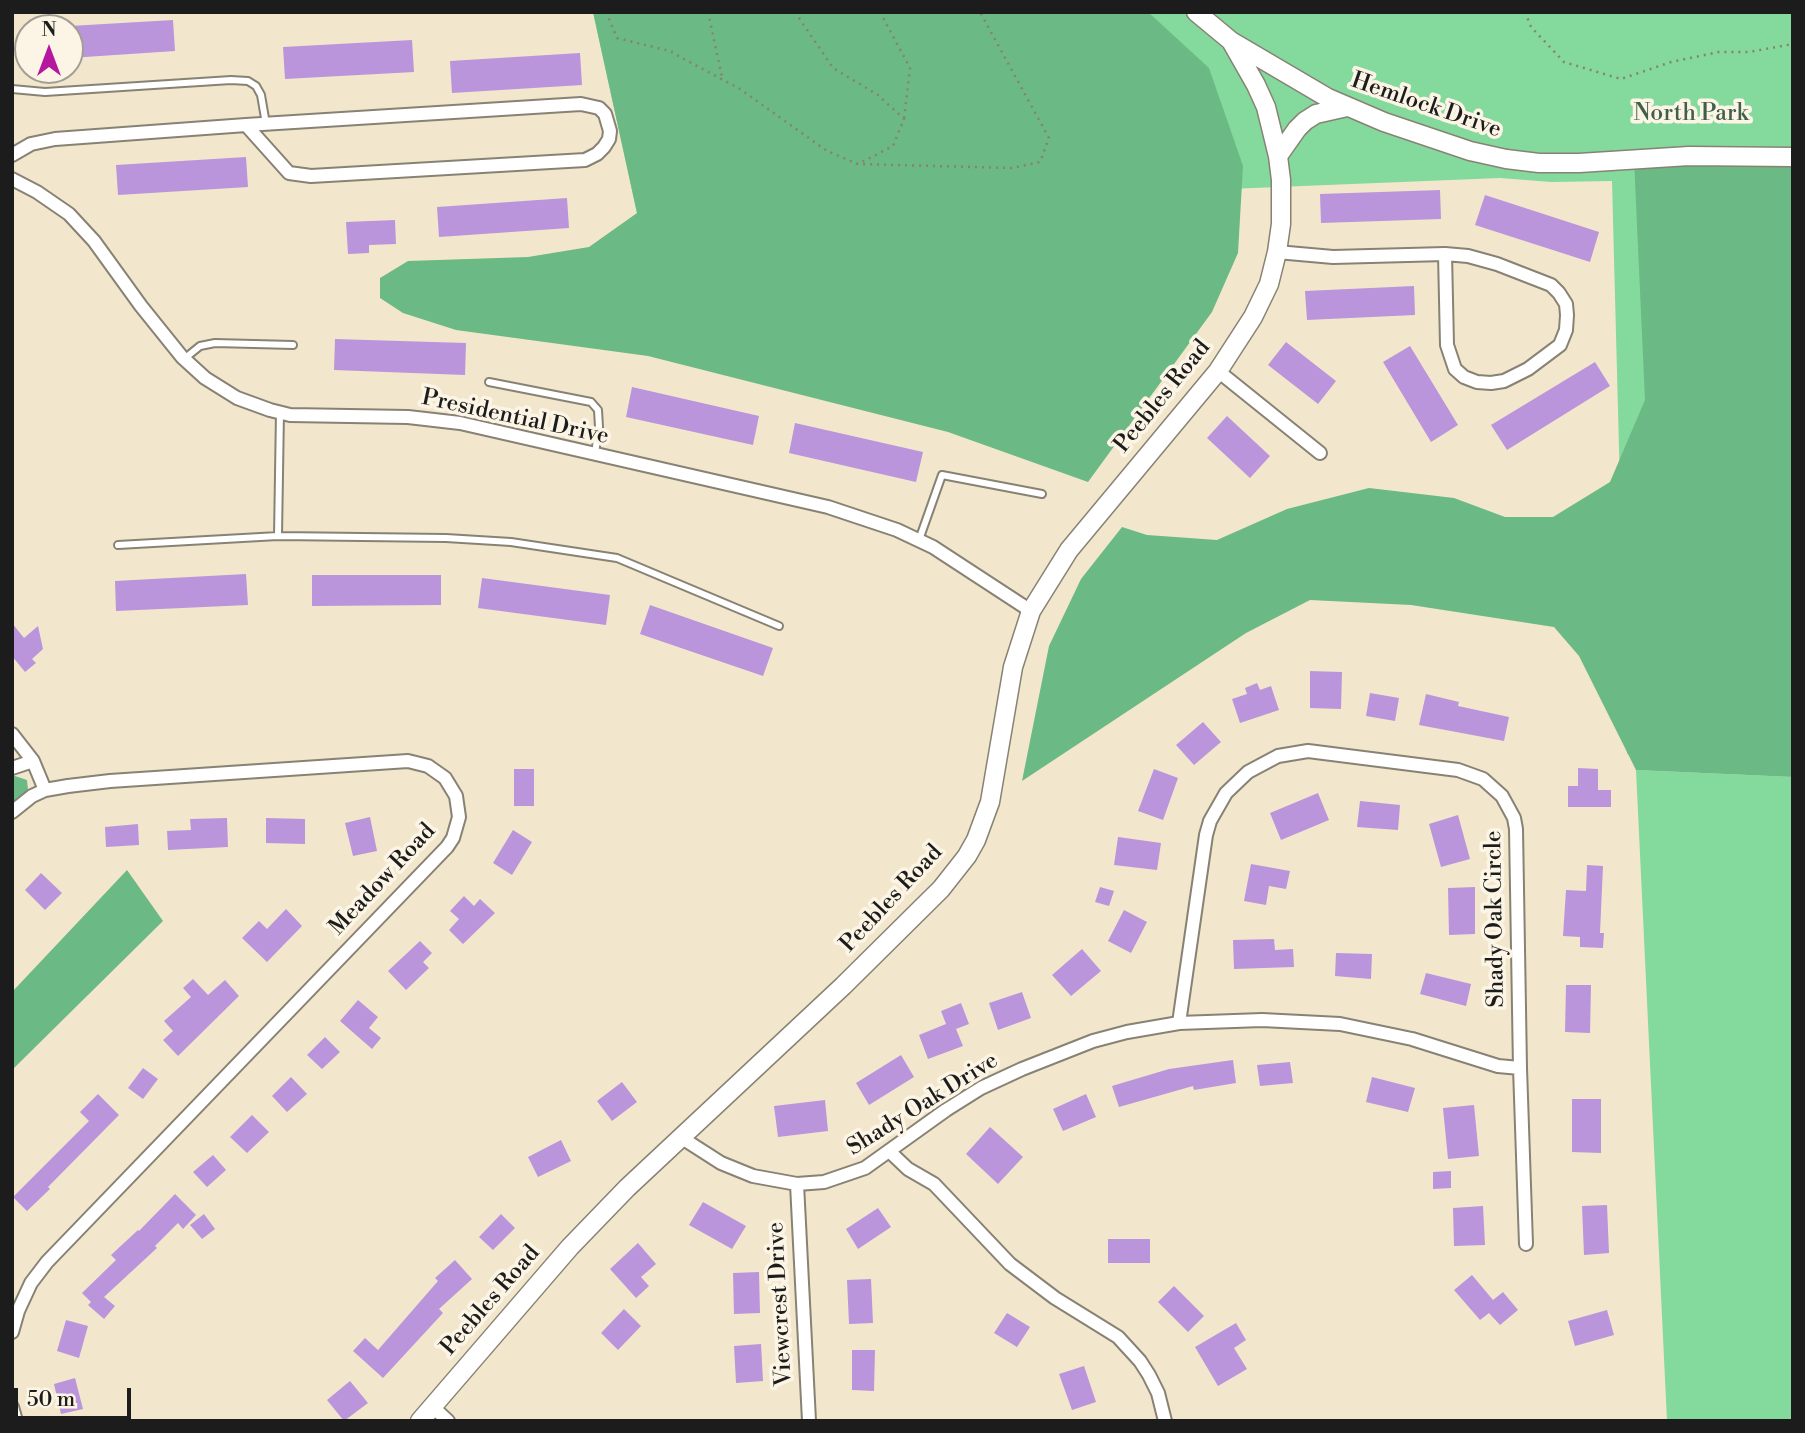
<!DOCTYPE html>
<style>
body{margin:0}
#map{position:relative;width:1805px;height:1433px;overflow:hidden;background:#f2e7cc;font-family:"Libre Bodoni",serif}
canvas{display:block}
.frame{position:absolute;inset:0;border:14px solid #1c1c1c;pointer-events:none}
.north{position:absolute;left:14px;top:14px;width:70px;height:70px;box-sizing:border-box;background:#fcf5e5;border:2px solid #a29e95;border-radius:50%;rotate:0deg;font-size:19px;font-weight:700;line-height:28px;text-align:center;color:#1c1c1c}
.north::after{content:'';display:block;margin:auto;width:24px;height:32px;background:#b5179e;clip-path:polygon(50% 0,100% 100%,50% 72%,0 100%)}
.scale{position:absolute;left:14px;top:1388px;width:117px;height:32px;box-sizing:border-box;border:4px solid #1c1c1c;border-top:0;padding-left:9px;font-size:21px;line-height:24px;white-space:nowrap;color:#1c1c1c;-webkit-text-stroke:5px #fcf5e5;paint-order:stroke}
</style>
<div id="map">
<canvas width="1805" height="1433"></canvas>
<div class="frame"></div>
<div class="north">N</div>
<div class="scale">50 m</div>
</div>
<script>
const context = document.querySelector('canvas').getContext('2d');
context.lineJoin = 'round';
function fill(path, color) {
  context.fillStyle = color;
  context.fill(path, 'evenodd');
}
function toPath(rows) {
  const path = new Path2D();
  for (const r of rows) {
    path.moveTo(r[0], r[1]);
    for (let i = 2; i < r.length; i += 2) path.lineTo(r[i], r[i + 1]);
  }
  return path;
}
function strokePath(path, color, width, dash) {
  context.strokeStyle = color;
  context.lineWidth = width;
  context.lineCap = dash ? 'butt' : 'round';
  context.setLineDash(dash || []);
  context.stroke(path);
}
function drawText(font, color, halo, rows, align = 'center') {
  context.font = font + ' "Libre Bodoni",serif';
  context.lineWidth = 7;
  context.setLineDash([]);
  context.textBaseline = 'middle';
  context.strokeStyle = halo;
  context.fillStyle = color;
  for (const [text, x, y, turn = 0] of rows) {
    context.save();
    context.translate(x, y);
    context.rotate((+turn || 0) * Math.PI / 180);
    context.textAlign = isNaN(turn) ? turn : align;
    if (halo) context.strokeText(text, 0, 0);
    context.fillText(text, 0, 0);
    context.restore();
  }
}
const green = toPath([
 [593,12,1793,12,1793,762,1627,754,1612,181,1551,182,1500,178,637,213],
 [1636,770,1793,777,1793,1421,1667,1421]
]);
const forest = toPath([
 [593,12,1148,12,1209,68,1243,166,1238,253,1212,312,1088,482,948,432,648,356,456,330,403,313,380,298,380,278,408,261,528,257,589,247,637,213],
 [1793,157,1793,777,1636,770,1579,656,1554,627,1411,605,1310,600,1246,633,1022,781,1049,646,1081,579,1122,527,1147,535,1217,540,1287,509,1369,488,1454,498,1505,517,1553,517,1610,482,1645,400,1634,159],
 [12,775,27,780,28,790,12,803],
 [127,870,163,921,12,1070,12,992]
]);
const building = toPath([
 [173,20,175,51,70,58,70,26],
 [412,40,414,72,285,79,283,47],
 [580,53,582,85,452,93,450,61],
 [246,157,248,187,118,195,116,165],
 [1440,190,1441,219,1321,223,1320,194],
 [1485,195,1599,232,1590,262,1475,225],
 [567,198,569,228,439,237,437,207],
 [395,220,396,244,369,245,369,253,348,254,346,222],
 [1414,286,1415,315,1307,320,1305,291],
 [335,339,466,343,465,375,334,370],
 [1286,342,1336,381,1318,404,1268,365],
 [1410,346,1458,425,1431,442,1383,362],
 [1595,362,1610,386,1507,450,1491,425],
 [632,387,759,416,753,445,626,417],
 [1227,416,1270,456,1250,478,1207,438],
 [795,423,923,452,916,482,789,453],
 [246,574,248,605,116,611,115,581],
 [312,575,441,575,441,605,312,606],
 [482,578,610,595,606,625,478,608],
 [650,605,773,648,763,676,640,634],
 [12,623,24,638,38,626,43,649,32,659,36,663,25,672,12,656],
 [1310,671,1342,672,1341,709,1310,708],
 [1257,683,1260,690,1271,686,1279,710,1240,723,1232,699,1247,694,1245,688],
 [1370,693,1399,698,1395,721,1366,716],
 [1426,694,1459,702,1458,706,1509,717,1504,741,1419,725],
 [1203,722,1221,742,1194,765,1176,745],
 [1578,768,1598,769,1598,790,1611,790,1611,807,1568,807,1568,786,1578,786],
 [514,769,534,769,534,806,514,806],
 [1154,769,1178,778,1163,820,1138,811],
 [1318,793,1329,820,1281,840,1270,813],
 [1360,801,1400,805,1398,830,1357,827],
 [1458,815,1470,859,1441,867,1429,824],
 [370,817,377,851,353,856,345,823],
 [227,818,228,847,168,850,167,831,191,830,190,819],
 [266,818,305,819,305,844,266,843],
 [138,824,139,845,106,847,105,827],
 [513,830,532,842,512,875,493,863],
 [1118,837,1161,843,1157,870,1114,865],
 [1251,864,1290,871,1286,889,1269,886,1266,905,1244,901],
 [1587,865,1603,866,1600,933,1604,933,1603,948,1580,947,1580,937,1563,936,1566,890,1586,891],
 [41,873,62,893,45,910,25,890],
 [1100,887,1114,891,1109,906,1095,902],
 [1475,887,1475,934,1449,935,1448,888],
 [464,896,474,906,480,899,495,913,463,944,449,930,459,919,450,911],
 [286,909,302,926,267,962,242,938,259,921,267,929],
 [1124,910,1147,922,1131,953,1108,941],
 [1274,939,1275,950,1293,949,1294,967,1234,969,1233,940],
 [420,941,432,953,423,962,429,968,406,990,388,971],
 [1082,949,1101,971,1071,996,1052,975],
 [1336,953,1372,954,1371,979,1335,976],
 [1426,973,1471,984,1466,1006,1420,994],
 [193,979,208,995,225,980,239,996,178,1056,163,1040,173,1031,164,1021,191,997,183,988],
 [1566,985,1591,985,1590,1033,1565,1032],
 [1022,992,1031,1018,998,1030,989,1003],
 [358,1000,378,1017,369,1028,381,1038,372,1049,340,1021],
 [961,1003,969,1024,956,1029,963,1046,928,1059,919,1035,946,1024,941,1011],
 [325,1037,340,1052,322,1069,307,1055],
 [901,1055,914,1077,869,1105,856,1083],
 [1233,1060,1236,1083,1194,1090,1193,1086,1119,1107,1112,1086,1169,1069],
 [1290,1062,1293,1083,1260,1086,1257,1065],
 [143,1068,158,1079,143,1099,128,1088],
 [291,1077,307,1094,287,1112,272,1096],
 [1372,1077,1415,1088,1408,1112,1366,1102],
 [622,1082,637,1102,612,1121,597,1101],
 [98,1094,119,1115,48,1187,50,1189,27,1211,13,1197,89,1121,80,1112],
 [1086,1094,1096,1117,1063,1131,1053,1109],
 [1572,1099,1601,1099,1601,1153,1572,1152],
 [825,1100,828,1131,778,1137,774,1106],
 [1474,1105,1479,1156,1448,1159,1443,1108],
 [252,1115,269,1132,247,1153,230,1137],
 [990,1127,1023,1157,998,1184,966,1154],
 [561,1140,571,1161,538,1177,528,1157],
 [213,1155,226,1170,207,1187,193,1172],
 [1451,1171,1451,1188,1433,1189,1433,1172],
 [175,1194,196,1215,183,1229,178,1223,155,1246,157,1248,104,1297,115,1306,104,1319,88,1305,91,1302,82,1293,116,1260,111,1255,138,1230,139,1231],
 [703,1202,746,1226,732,1249,689,1225],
 [1607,1205,1609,1253,1584,1255,1582,1206],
 [1483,1206,1485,1245,1454,1246,1453,1208],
 [878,1208,891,1227,858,1249,846,1229],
 [204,1214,215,1229,202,1239,190,1225],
 [501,1214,515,1228,493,1250,479,1237],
 [1108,1239,1150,1239,1150,1263,1108,1263],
 [638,1243,656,1264,641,1277,649,1286,636,1298,610,1269],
 [455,1260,472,1279,439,1309,443,1313,383,1378,353,1351,365,1338,378,1350,438,1281,435,1278],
 [759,1272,760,1313,734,1314,733,1273],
 [1472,1275,1493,1300,1503,1292,1518,1310,1500,1325,1489,1313,1480,1320,1454,1290],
 [871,1279,873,1323,849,1324,847,1280],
 [1174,1286,1204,1316,1188,1332,1158,1302],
 [624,1309,641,1326,618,1350,601,1333],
 [1607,1310,1614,1335,1575,1346,1568,1321],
 [1007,1313,1030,1327,1017,1347,994,1333],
 [66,1320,88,1326,79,1358,57,1351],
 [1236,1323,1246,1340,1234,1348,1247,1369,1218,1386,1195,1347],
 [761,1344,763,1381,736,1383,734,1346],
 [852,1350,875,1350,874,1391,852,1390],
 [1084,1366,1096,1402,1072,1410,1059,1374],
 [75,1378,83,1409,61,1414,54,1384],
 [350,1381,368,1403,344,1421,327,1400]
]);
const path = toPath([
 [606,12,617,38,670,51,684,59,740,89,827,151,858,164,1012,168,1040,162,1049,138,980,12],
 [708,12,722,77],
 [795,12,833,68,878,95,904,119,893,146,860,163],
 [880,12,910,68,904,119],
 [1525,12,1531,27,1564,62,1621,79,1671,62,1719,52,1749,52,1793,44]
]);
const lane = toPath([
 [12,89,45,92,231,80,248,81,256,86,261,95,266,124],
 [184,359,200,346,215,343,293,345],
 [489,382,591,402,598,410,599,427,595,453],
 [278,536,280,412],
 [919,540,942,475,1042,494],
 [118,545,278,536,446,538,511,542,617,558,779,626]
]);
const street = toPath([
 [12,155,31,144,55,139,246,125,581,104,599,108,605,114,610,131,609,139,604,147,597,154,585,160,311,176,289,173,246,125],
 [12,179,37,192,69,214,94,241,141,306,182,357,205,378,237,398,270,410,290,415,408,417,460,423,828,507,897,530,933,547,1031,611],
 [1277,252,1333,257,1445,254,1468,256,1497,264,1551,285,1559,293,1566,304,1567,315,1566,330,1560,345,1528,369,1504,381,1491,383,1477,382,1464,377,1455,369,1447,345,1445,254],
 [1218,371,1320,453],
 [12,734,33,761,45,790],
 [12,768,33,761],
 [12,812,32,796,45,790,68,786,110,781,408,761,428,766,445,778,456,796,459,817,453,838,447,847,47,1262,31,1283,18,1311,12,1332],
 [1179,1023,1206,835,1210,821,1226,793,1248,772,1278,756,1308,751,1458,770,1483,779,1502,796,1514,818,1516,829,1520,1068,1526,1244],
 [682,1138,721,1163,753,1176,797,1184,824,1182,865,1168,946,1110,981,1088,1022,1069,1093,1041,1127,1032,1179,1023,1262,1020,1340,1024,1412,1039,1498,1066,1520,1068],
 [889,1151,908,1169,934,1184,1010,1264,1055,1298,1118,1337,1140,1361,1149,1375,1158,1393,1165,1421],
 [797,1184,809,1421],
 [12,1407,16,1421],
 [433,1407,448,1421]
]);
const secondary = toPath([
 [1196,12,1231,41,1328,98,1384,122,1470,151,1506,159,1539,163,1579,163,1689,156,1793,157],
 [1278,156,1297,129,1305,121,1316,114,1347,107],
 [420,1421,570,1247,627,1188,843,986,941,889,967,856,976,840,990,802,1013,667,1031,611,1069,550,1218,371,1253,317,1269,284,1277,252,1281,224,1281,180,1278,156,1266,107,1256,85,1231,41]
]);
const streetNames = [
 ["Hemlock Drive",1426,106,19],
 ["Peebles Road",1163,397,-51],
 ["Presidential Drive",515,418,12],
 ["Meadow Road",383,880,-47],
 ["Peebles Road",892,899,-47],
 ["Shady Oak Circle",1496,919,-91],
 ["Shady Oak Drive",923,1105,-32],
 ["Peebles Road",491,1301,-49],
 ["Viewcrest Drive",781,1304,-93]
];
const parkNames = [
 ["North Park",1691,114]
];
fill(green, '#84d99c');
fill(forest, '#6bb984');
fill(building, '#ba95db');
strokePath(lane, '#878274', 10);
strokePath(street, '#878274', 16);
strokePath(secondary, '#878274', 21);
strokePath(path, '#878274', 2.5, [2, 5]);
strokePath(lane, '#fff', 6);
strokePath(street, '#fff', 12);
strokePath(secondary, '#fff', 18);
drawText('23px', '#1c1c1c', '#fcf5e5', streetNames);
drawText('23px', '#405e49', '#fcf5e5', parkNames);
</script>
